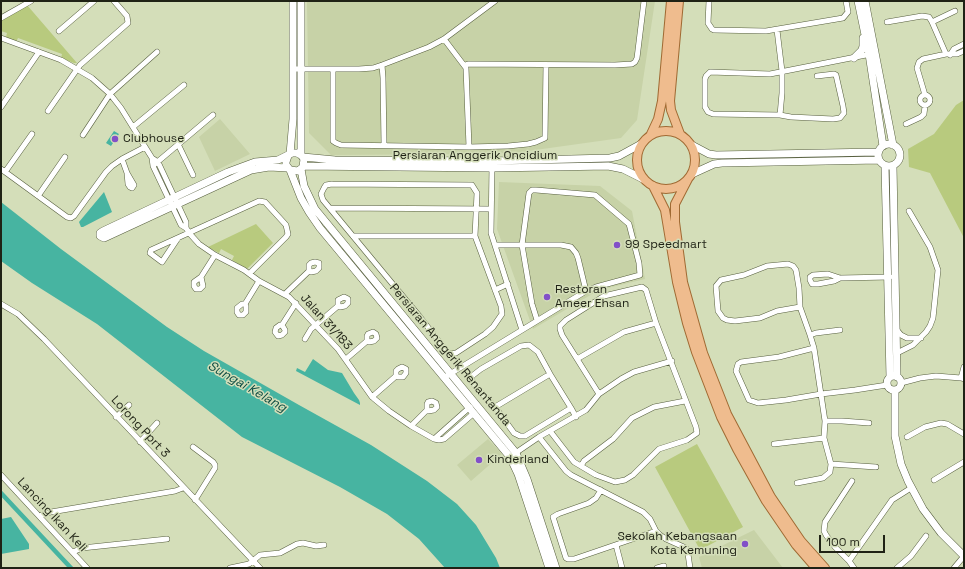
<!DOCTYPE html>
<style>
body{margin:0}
#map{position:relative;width:965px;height:569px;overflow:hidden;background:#d4deb9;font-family:"Space Grotesk",sans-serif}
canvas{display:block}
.frame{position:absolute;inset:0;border:2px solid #1f2215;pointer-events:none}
.scale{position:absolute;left:819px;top:535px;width:66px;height:18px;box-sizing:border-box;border:2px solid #1f2215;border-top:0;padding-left:5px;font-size:12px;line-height:14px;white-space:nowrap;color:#1f2215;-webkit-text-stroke:3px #d4deb9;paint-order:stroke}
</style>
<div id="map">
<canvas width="965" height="569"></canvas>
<div class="frame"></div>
<div class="scale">100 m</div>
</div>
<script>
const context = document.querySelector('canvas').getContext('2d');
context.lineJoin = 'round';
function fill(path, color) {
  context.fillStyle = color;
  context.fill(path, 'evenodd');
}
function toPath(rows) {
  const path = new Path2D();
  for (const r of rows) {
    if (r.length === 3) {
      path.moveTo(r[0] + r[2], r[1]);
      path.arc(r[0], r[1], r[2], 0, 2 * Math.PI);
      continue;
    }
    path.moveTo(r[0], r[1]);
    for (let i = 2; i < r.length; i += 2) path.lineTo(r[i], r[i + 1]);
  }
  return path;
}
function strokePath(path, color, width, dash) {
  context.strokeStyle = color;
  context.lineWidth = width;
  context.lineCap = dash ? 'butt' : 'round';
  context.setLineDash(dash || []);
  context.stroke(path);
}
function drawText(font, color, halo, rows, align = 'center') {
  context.font = font + ' "Space Grotesk",sans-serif';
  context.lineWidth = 3;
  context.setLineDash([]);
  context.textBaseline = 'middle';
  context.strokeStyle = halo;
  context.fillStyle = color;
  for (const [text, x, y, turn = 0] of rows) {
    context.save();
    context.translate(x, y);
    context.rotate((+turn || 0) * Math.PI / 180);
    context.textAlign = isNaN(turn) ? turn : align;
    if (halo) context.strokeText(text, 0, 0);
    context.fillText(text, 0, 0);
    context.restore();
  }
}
const built = toPath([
 [307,1,655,1,637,120,621,138,521,152,487,154,331,155,309,133],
 [220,119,250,154,215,171,199,137],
 [499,182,600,186,632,211,645,279,599,290,533,329,497,229],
 [488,439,502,454,471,481,457,465],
 [754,530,783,568,702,568,699,557]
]);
const green = toPath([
 [27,5,77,63,74,63,63,59,61,58,62,54,18,38,16,42,6,37,7,33,1,31,1,21],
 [964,100,964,238,930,173,909,167,908,149,934,134,956,105],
 [256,224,273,243,247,269,232,260,234,256,221,249,219,253,208,247],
 [697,444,743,527,700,550,655,467]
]);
const water = toPath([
 [114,131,119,134,111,146,106,143],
 [104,192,112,212,83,227,81,227,79,222],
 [1,202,61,249,167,327,204,351,299,405,371,445,427,481,457,504,476,525,496,558,500,568,445,568,419,539,387,514,340,487,242,437,97,324,32,283,1,261],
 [313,359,328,370,342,373,354,393,359,400,360,403,360,405,296,371,297,368,305,372],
 [11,517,29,544,29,549,1,554,1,519]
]);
const canal = toPath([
 [1,493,71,568]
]);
const street = toPath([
 [709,1,708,23,712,29,714,30,766,31,843,18,848,12,846,1],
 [1,18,31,1],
 [887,22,922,16,929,17,932,22,946,54],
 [932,22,955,11],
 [777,30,782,71,782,93,780,115],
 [59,31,94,1],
 [1,38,61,60,92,78,110,94,121,108,152,158,158,162,186,222,186,228],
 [444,39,466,68,469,147],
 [950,55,954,49,964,44],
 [382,65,383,78,384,144],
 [465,65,468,64,615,65,632,64,635,62,637,58,644,1],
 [293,69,359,69,373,68,382,65,429,47,444,39,495,1],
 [333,69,333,141,336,143,341,145,469,147,508,146,528,144,536,142,545,138,546,65],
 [817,76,834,74,836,75,843,106,844,113,840,118,833,119,791,117,780,115,713,114,708,112,705,107,705,79,706,76,710,72,770,74,871,54],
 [925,100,5],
 [925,95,917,68,919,62,923,59,946,54,957,54,964,51],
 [1,107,39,52],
 [48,111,80,65,128,23,127,16,114,1],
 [906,124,921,117,924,114,925,106],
 [133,127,184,85],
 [83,135,110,94,157,52],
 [178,144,193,175],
 [152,158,153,166,181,225,186,228,190,234,199,244,215,255,244,270,259,281,289,297,338,349,372,397,389,411,411,426,434,439],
 [122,159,127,173,134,185,132,188,130,187,128,184,127,173],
 [155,164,213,115],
 [492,166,491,233,522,330],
 [1,169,67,217,71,218,74,216,106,172,112,166,122,159,145,147],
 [5,172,32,134],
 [332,184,472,185,477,193,475,236,501,306,502,314,493,327,485,334,456,353,451,354,447,352,420,317,323,200,321,194,324,188,326,185,332,184],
 [38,196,65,157],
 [330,208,491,209],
 [353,236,475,236],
 [178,238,162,262,150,253,151,250,259,201,265,202,286,225,288,234,286,237,250,273],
 [496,245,561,245,571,247,576,253,578,258,586,291],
 [201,277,203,286,200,289,196,289,194,286,194,282,201,277,215,255],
 [840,278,834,281,818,284,812,284,810,280,810,277,813,275,828,274,840,278,890,277],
 [495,290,508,284],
 [285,294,309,271,309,265,311,263,315,262,319,263,319,268,316,271,311,272,309,271],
 [1,304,18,314,44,339,260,568],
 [245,304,246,306,246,312,243,315,239,315,237,312,237,308,242,304,245,304,259,281],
 [282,325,285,330,285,332,282,335,278,336,275,332,276,328,280,325,282,325,296,303],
 [896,329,901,335,907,338,921,338],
 [810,335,816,333,840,330],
 [305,339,311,329,338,306,338,300,344,297,348,299,348,303,345,306,340,307,338,306],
 [814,348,779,357,741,362,738,364,736,371,749,400,758,403,786,400,821,394,855,390,887,385],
 [897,353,913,345,926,332,930,326,933,318,938,270,930,247,909,211],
 [346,359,367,341,367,336,368,334,373,332,376,334,377,338,374,341,369,342,367,341],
 [577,359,624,332,656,323],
 [445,377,586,291,596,287,640,275,639,263,629,224,595,195,536,190,532,190,529,193,522,245,532,304,537,320],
 [961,378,964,367],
 [901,383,920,378,936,376,961,378,964,379],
 [372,397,396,376,396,371,398,369,402,367,406,369,406,373,403,377,398,377,396,376],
 [470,407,434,439,439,440,444,439,474,413],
 [495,407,550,374],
 [571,408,530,433,525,436,520,436,514,433,495,407,475,386,472,382,472,376,481,369,521,346,529,345,538,352,550,374,571,408,576,417],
 [116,417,129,405],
 [825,421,842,421,869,423],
 [411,426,427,410,427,404,428,402,432,401,436,403,437,407,434,410,428,411,427,410],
 [550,431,574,462,596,475,615,482,625,480,633,475,659,449,687,440,697,433,696,427,656,323,646,290,642,287,604,296,566,320,560,326,560,329,562,335,599,394],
 [539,437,566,471,571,475,643,512,650,519,656,531,660,535,666,539,686,548,688,554,690,568],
 [907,437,925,427,941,423,947,424,964,434],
 [140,442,157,423],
 [774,444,824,438],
 [193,447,213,462,215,465,215,468,195,500],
 [514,454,539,437,586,410,599,394,621,379,634,372,672,361],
 [831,464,876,467],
 [581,466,584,461,613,439,632,418,654,407,685,401],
 [1,475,87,568],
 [934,480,964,462],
 [852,481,825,522,824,531,826,535,835,547,849,561,854,568],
 [797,483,823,478,830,472,831,464,824,438,825,421,814,348,810,335,800,307,799,288,796,270,793,266,788,264,767,266,744,275,721,280,716,286,718,311,723,318,727,320,735,321,760,318,777,311,800,307],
 [601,490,596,498,589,503,558,514,553,517,566,558,568,559,574,559,656,531],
 [39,516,51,512,175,491,183,488],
 [616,545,622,568],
 [73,552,82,548,167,539],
 [849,561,892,500,911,488],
 [230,568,249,564,260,555,280,553,297,544,303,543,316,546,324,545],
 [657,568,664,566],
 [897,568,911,556,926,536],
 [954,568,964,556]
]);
const secondary = toPath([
 [858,1,869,54,883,146],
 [865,1,893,145],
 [854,58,862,50,863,46,863,38],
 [889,155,11],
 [692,145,709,154,716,155,878,152],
 [290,154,293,119,293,1],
 [301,155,301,1],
 [303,157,335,160,492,161,610,158,619,156,641,144],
 [304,166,492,168,608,166,623,169,643,179],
 [885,166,890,377],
 [893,166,897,377],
 [288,168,269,167,251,170,104,238,100,236,100,233,103,231,228,172,255,162,278,160,292,153,297,153,301,155,304,159,303,167,298,171,290,170,286,165,286,162,288,156],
 [301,169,304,186,315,209,516,453,527,479,556,568],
 [290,170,301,198,309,212,320,228,510,457,518,474,549,568],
 [692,174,714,164,722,163,879,160],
 [894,383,7],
 [895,391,895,436,901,464,908,481,923,509,941,533,964,556]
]);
const primary = toPath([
 [679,1,670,101,671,110,680,134],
 [666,160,29],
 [651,134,658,119,662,101,671,1],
 [688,179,675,204,675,222,683,282,703,353,727,414,771,497,801,541,825,568],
 [653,186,665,210,677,282,687,323,696,352,721,417,737,449,766,501,796,545,816,568]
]);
const markers = [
 [115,139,4,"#8250c8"],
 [617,245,4,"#8250c8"],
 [547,297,4,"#8250c8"],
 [479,460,4,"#8250c8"],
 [745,544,4,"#8250c8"]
];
const poiNames = [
 ["Clubhouse",123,139],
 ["99 Speedmart",625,245],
 ["Restoran",555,290],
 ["Ameer Ehsan",555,304],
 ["Kinderland",487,460],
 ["Sekolah Kebangsaan",737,537,"right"],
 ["Kota Kemuning",737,551,"right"]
];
const streetNames = [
 ["Persiaran Anggerik Oncidium",475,156],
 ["Jalan 31/183",326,322,48],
 ["Persiaran Anggerik Renantanda",450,355,50],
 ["Lorong Pprt 3",140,427,47],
 ["Lancing Ikan Keli",52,515,47]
];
const waterNames = [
 ["Sungai Kelang",247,387,30]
];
fill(built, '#c7d2a7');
fill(green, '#b8ca7e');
fill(water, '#47b4a1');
strokePath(canal, '#47b4a1', 4.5);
strokePath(street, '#575f3f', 6);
strokePath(secondary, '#575f3f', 8);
strokePath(primary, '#a06a33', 10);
strokePath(street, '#fff', 5);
strokePath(secondary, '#fff', 7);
strokePath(primary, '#efbc8e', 8);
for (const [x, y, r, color] of markers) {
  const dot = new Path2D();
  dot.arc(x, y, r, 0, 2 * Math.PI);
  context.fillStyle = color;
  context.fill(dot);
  strokePath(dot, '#d4deb9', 1.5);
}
drawText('12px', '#1f2215', '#d4deb9', poiNames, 'left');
drawText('12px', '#1f2215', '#d4deb9', streetNames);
drawText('italic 13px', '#114f45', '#d4deb9', waterNames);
</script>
